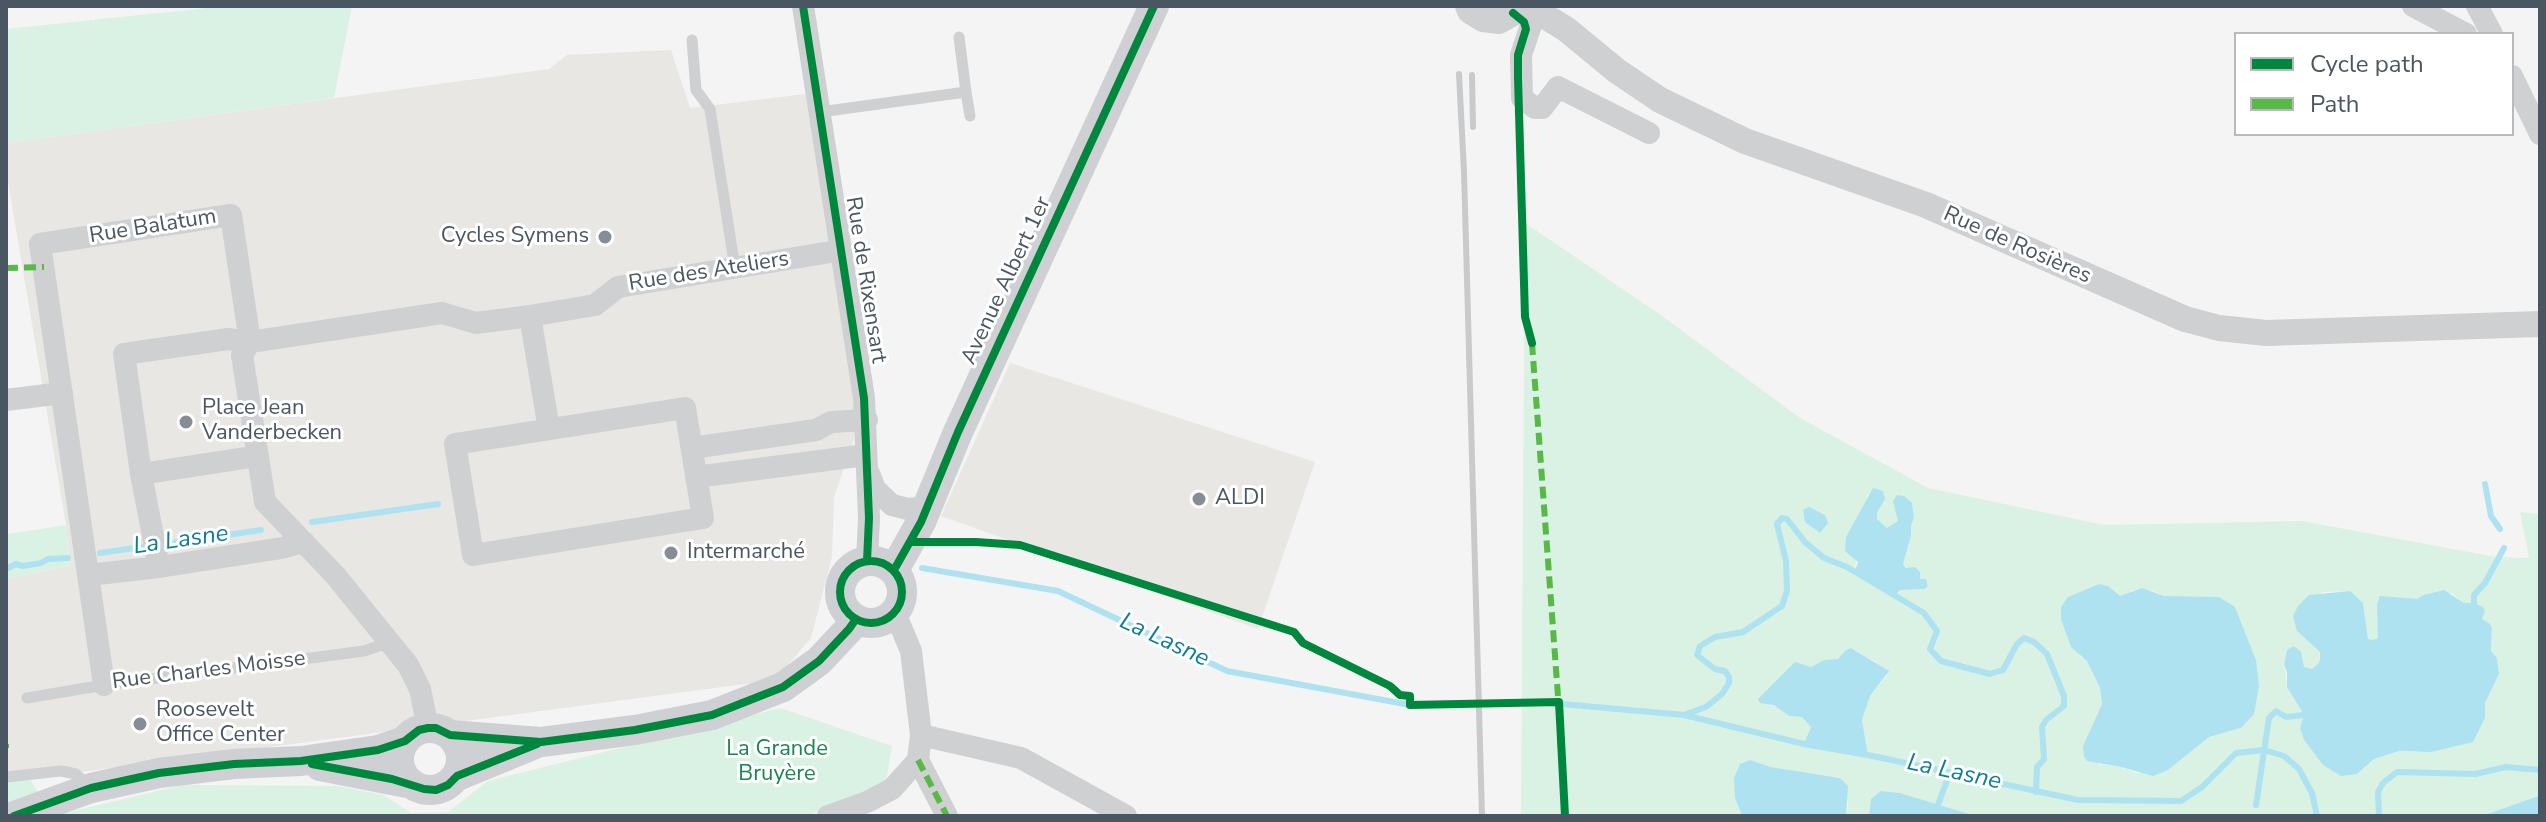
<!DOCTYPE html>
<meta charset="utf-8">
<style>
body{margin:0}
#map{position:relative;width:2546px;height:822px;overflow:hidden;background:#f4f4f4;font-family:"Nunito Sans",sans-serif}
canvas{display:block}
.frame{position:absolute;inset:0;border:8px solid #4a5661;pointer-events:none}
.legend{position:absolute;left:2234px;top:32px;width:280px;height:104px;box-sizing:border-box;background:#fff;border:2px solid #b7bbc0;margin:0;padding:10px 14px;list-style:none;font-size:24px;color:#4a5661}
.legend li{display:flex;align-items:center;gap:16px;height:40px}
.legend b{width:40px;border:2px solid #b7bbc0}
</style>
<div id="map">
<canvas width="2546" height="822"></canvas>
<div class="frame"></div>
<ul class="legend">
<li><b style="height:10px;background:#00873e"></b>Cycle path</li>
<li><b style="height:10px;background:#58b947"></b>Path</li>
</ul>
</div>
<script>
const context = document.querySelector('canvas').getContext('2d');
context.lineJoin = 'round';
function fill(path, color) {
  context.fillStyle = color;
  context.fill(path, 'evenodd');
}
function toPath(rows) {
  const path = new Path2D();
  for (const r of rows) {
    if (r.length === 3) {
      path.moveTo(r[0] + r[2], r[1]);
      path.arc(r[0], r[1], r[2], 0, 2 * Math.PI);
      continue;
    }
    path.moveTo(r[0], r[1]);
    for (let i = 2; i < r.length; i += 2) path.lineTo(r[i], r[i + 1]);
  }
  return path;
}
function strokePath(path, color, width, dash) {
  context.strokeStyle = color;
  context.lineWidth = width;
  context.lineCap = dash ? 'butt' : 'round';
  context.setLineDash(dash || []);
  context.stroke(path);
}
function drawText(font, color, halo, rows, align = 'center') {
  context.font = font + ' "Nunito Sans",sans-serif';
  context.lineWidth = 6;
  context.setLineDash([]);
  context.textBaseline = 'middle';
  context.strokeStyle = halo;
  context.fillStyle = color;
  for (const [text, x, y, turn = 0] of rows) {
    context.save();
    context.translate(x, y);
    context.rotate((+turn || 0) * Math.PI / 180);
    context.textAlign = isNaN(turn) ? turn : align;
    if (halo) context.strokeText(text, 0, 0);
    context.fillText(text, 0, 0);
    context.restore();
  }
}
const commercial = toPath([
 [671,50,690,108,814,93,861,399,853,443,834,497,832,557,811,638,775,680,6,782,6,579,70,566,66,525,6,170,6,143,549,69,567,55],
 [1010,363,1315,462,1258,629,941,516]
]);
const green = toPath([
 [226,6,352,6,334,98,6,143,6,29],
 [1525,223,1658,313,1800,418,1928,488,2104,525,2302,521,2496,557,2529,558,2520,512,2540,514,2540,796,2482,816,1976,816,1900,793,1882,791,1871,799,1869,816,1846,816,1848,803,1840,778,1771,767,1750,760,1735,798,1742,816,1521,816],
 [1868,494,1881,507,1877,513,1877,520,1888,528,1894,525,1898,521,1897,515,1912,503,1914,518,1911,525,1911,536,1903,564,1920,579,1926,579,1928,586,1924,589,1900,590,1895,595,1854,573],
 [2099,584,2120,596,2127,595,2133,590,2153,591,2164,596,2201,597,2235,607,2256,660,2241,728,2209,737,2168,770,2137,773,2121,767,2098,764,2083,746,2102,704,2100,688,2087,661,2079,655,2068,597],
 [2349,591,2363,604,2368,640,2373,640,2378,638,2378,624,2398,599,2417,599,2451,593,2464,603,2474,603,2482,619,2492,628,2491,651,2497,658,2499,674,2485,703,2485,718,2473,742,2416,752,2399,751,2374,759,2357,774,2323,765,2304,740,2300,728,2304,715,2287,687,2284,664,2287,651,2294,646,2304,667,2312,669,2319,663,2320,652,2297,631,2322,592],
 [1851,648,1876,662,1888,674,1870,696,1862,720,1868,754,1805,744,1811,727,1802,717,1789,716,1762,695,1795,663,1811,667,1824,660,1838,660,1846,650],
 [66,525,70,566,6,579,6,527,8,534],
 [780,708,892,746,886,782,807,816,6,816,6,782,30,779,53,816,182,785,338,786,384,795,411,813,448,812,488,781]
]);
const water = toPath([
 [1873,488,1883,491,1885,499,1877,513,1877,519,1887,528,1898,521,1893,501,1897,495,1904,496,1912,503,1914,518,1911,525,1911,536,1903,564,1906,568,1915,567,1920,572,1920,579,1926,579,1928,586,1925,589,1900,590,1895,595,1854,573,1858,562,1845,551,1846,537],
 [1809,507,1825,515,1828,523,1820,533,1805,522,1803,510],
 [2099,584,2108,586,2120,596,2142,588,2164,596,2219,597,2235,607,2256,660,2259,686,2254,714,2241,728,2209,737,2168,770,2153,776,2121,767,2087,761,2084,756,2083,746,2102,704,2100,688,2087,661,2071,647,2061,619,2061,607,2068,597],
 [2444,590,2464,603,2474,603,2483,607,2485,611,2482,619,2490,624,2492,628,2491,651,2497,658,2499,674,2485,703,2485,718,2473,742,2431,752,2399,751,2374,759,2357,774,2341,776,2323,765,2304,740,2300,728,2304,715,2287,687,2287,673,2284,664,2287,650,2294,646,2301,652,2304,667,2312,669,2319,663,2320,658,2320,652,2297,631,2293,616,2298,606,2309,595,2350,591,2363,603,2368,639,2373,640,2378,638,2377,604,2380,596,2417,599,2424,595],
 [1851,648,1889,671,1870,696,1862,720,1868,755,1804,744,1811,727,1802,717,1789,716,1774,705,1760,703,1758,699,1795,662,1811,667,1824,660,1838,659,1846,650],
 [1750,760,1771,767,1840,778,1848,786,1846,816,1742,816,1735,798,1734,778,1740,764],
 [1881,791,1900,793,1976,816,1869,816,1871,799],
 [2540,796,2540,816,2482,816,2533,798]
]);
const stream = toPath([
 [2485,484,2491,516,2500,529],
 [312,522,438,504],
 [159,545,261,530],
 [100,553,148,546],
 [922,568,1058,591,1227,671,1410,705],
 [6,569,16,564,23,566,41,563,48,559,68,558],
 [2474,603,2474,595,2485,583,2504,548],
 [1540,702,1684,715,1804,744,1868,755,2078,800,2181,801,2202,787,2236,753,2264,750,2284,756,2299,769,2312,793,2317,816],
 [1684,715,1706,707,1722,694,1729,683,1729,677,1725,671,1715,669,1697,655,1700,646,1715,637,1743,632,1782,606,1787,591,1786,561,1777,524,1782,518,1787,519,1805,542,1824,558,1847,567,1924,613,1937,631,1930,649,1941,661,1990,674,2003,670,2017,644,2024,638,2034,642,2047,654,2064,696,2064,706,2046,720,2042,727,2044,759,2037,767,2036,792],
 [1938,805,1950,772],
 [2256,805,2269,718,2276,711,2286,717,2304,715],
 [2379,816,2378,792,2383,783,2397,772,2475,774,2506,767,2540,770]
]);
const service = toPath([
 [692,40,696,90,710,109,735,268],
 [966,92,970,116],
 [820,112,966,92,959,37],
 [27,698,104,685,364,651,390,642],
 [6,777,61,771,76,774,88,785]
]);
const minor = toPath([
 [803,6,864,398,869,518,867,561],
 [2413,6,2466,34],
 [2477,6,2492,34],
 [1536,10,1521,55,1522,98,1535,108,1542,108,1558,87,1649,133],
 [2512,76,2540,134],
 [530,316,549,429],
 [6,400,62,393],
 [685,408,703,518,473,555,455,444,685,408],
 [692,448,816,430,831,422,867,420],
 [869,473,875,489,892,505,908,509,927,507],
 [141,474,258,456],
 [696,477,866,455],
 [159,567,141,474,124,354,228,339,250,342,442,313,476,323,530,316,595,305,618,287,843,250],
 [89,575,159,567,282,548,304,542],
 [104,685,40,244,231,215,250,342,242,355,265,502,335,575,408,665,420,689,428,728],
 [921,735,1021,758,1126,816],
 [918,760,947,816],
 [828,816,867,802,892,789,918,760,921,735,911,651,895,613]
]);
const tertiary = toPath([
 [1468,6,1470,11,1483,19,1499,21,1513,13,1518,6],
 [1528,6,1566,29,1617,71,1660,100,1691,115,1745,141,1926,205,2185,319,2219,328,2266,333,2540,324]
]);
const secondary = toPath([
 [871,592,31],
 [894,570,921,522,958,432,1154,6],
 [430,759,31],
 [450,735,541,742,635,730,712,715,783,687,819,661,849,629,856,619],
 [320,766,412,784],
 [457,776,535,744],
 [14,816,91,788,159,773,234,764,301,761,378,750,405,741]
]);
const rail = toPath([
 [1459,74,1464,172,1482,816],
 [1472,75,1473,127]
]);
const quiet = toPath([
 [6,268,44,267],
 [1532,343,1559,710],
 [6,744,6,748],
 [918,760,947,816]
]);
const cycleway = toPath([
 [803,6,864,398,869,518,867,561],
 [1513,13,1524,22,1526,29,1518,55,1518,78,1525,317,1532,343],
 [911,542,976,542,1020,545,1294,632,1303,643,1390,686,1400,695,1410,696,1410,705,1559,702,1565,816],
 [871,592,31],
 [894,570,921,522,958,432,1154,6],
 [312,764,392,779,424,789,436,790,448,785,457,776,537,744],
 [14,816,91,788,159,773,234,764,301,761,378,750,405,741,419,730,428,728,436,728,450,735,541,742,635,730,712,715,783,687,819,661,849,629,856,619]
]);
const markers = [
 [605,237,8,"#868d94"],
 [186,422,8,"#868d94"],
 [1199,499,8,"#868d94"],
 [671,553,8,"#868d94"],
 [140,724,8,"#868d94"]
];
const streetNames = [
 ["Rue Balatum",153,227,-9],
 ["Rue de Rosières",2017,246,24],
 ["Rue des Ateliers",709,272,-9],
 ["Rue de Rixensart",865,280,81],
 ["Avenue Albert 1er",1007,281,-65],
 ["Rue Charles Moisse",209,671,-7]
];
const poiNames = [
 ["Cycles Symens",589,237,"right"],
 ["Place Jean",202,409],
 ["Vanderbecken",202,434],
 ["ALDI",1215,499],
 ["Intermarché",687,553],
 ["Roosevelt",156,711],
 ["Office Center",156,736]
];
const parkNames = [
 ["La Grande",777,750],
 ["Bruyère",777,775]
];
const waterNames = [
 ["La Lasne",181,541,-8],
 ["La Lasne",1164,641,25],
 ["La Lasne",1954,773,12]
];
fill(commercial, '#e8e7e3');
fill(green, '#d9f2e3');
fill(water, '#aee2f0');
strokePath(stream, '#aee2f0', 6);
strokePath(service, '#ced0d2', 11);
strokePath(minor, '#ced0d2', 22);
strokePath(tertiary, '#ced0d2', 26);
strokePath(secondary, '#ced0d4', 30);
strokePath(rail, '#c9cacc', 6);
strokePath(quiet, '#58b947', 6, [12, 6]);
strokePath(cycleway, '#00873e', 8);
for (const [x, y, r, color] of markers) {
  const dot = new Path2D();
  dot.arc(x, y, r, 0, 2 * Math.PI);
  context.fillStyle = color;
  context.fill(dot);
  strokePath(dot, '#fff', 3);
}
drawText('22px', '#4a5661', '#fff', streetNames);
drawText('22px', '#4a5661', '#fff', poiNames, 'left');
drawText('22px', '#17864f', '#fff', parkNames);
drawText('italic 24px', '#0c7c9b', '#fff', waterNames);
</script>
